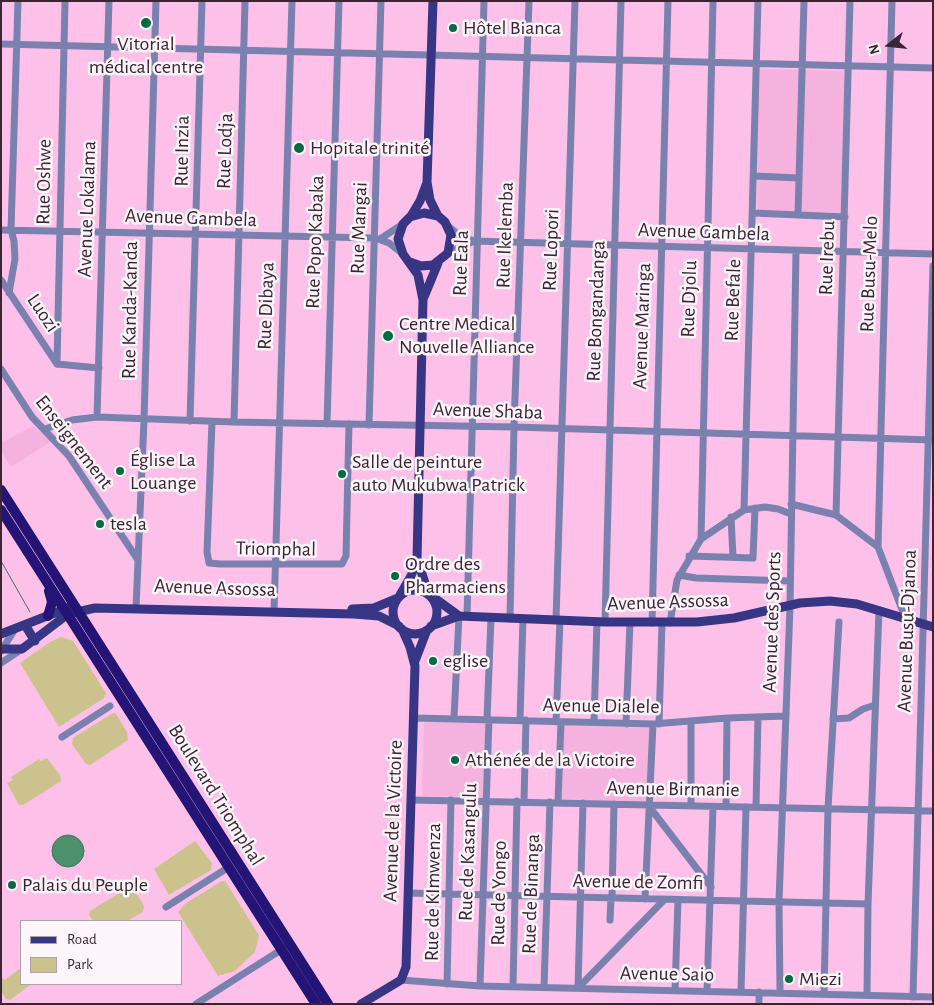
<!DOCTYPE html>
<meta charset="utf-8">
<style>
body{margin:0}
#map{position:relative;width:934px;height:1005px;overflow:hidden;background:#fdc1e9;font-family:"Alegreya Sans",sans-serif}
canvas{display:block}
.frame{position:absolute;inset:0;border:2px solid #3b2434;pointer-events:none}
.legend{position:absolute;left:20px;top:920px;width:162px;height:65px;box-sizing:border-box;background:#fcf5f9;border:1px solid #afa1aa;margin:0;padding:6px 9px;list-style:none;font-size:15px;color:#3b2434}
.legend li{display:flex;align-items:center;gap:10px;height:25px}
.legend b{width:25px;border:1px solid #afa1aa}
.north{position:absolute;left:864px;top:20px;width:50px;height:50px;-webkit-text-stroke:4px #fcf5f9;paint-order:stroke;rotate:254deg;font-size:14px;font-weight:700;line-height:20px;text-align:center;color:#3b2434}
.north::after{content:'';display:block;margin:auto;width:18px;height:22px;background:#3b2434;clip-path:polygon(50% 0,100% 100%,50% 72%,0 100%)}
</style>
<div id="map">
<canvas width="934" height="1005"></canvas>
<div class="frame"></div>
<ul class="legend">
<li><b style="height:6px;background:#373685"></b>Road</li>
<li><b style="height:14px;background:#ccc28d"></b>Park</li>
</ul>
<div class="north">N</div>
</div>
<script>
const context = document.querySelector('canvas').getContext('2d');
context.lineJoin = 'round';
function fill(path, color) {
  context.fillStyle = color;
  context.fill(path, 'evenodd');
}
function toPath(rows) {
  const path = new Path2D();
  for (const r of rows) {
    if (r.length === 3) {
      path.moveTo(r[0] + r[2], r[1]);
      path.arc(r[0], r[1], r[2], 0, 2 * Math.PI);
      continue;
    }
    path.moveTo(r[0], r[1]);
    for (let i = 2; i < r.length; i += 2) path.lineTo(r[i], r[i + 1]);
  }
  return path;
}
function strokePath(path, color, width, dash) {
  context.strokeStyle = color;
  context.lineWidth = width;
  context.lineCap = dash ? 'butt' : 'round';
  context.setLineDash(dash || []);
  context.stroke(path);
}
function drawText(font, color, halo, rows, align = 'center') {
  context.font = font + ' "Alegreya Sans",sans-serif';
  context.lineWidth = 5;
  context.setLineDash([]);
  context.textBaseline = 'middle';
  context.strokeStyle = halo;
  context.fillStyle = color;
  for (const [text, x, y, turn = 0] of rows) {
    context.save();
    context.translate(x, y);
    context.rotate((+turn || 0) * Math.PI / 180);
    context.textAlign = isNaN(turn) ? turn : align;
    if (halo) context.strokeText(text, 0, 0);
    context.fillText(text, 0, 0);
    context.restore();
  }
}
const built = toPath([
 [758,69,847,71,843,215,757,211],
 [33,426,52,441,11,467,1,451,1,443],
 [424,721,488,723,484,798,422,796],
 [563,726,651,728,645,802,561,800]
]);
const green = toPath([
 [61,637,73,641,106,693,104,698,59,727,20,663,50,642],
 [113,713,116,714,127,732,128,740,90,765,86,764,72,744,73,738],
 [47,758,60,775,61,781,23,805,19,805,7,783,13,780,11,777,39,759,41,761],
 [195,841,212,863,211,870,169,895,154,869],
 [222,881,225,881,259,935,255,952,235,971,218,976,178,912,186,903],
 [129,887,134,890,144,906,143,912,127,921,93,921,89,915,90,911],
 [21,968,21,984,30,985,10,1000,6,999,1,991,1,976,4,980]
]);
const water = toPath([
 [68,851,16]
]);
const stream = toPath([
 [1,561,30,612]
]);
const minor = toPath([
 [1,44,933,68],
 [754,176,799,178],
 [753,213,845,217],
 [798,215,804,1],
 [448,226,460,236,474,241,933,254],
 [1,230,375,238,389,243,403,254],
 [380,239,403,224],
 [448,253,474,241],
 [1,280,57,364],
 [9,293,15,259,14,241,11,230,18,1],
 [57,364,65,1],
 [57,364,99,368],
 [1,369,32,417,69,456,138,560],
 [97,417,109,1],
 [190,421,202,1],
 [212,422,207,552,209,563,220,564,342,564,346,556,349,424],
 [234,422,245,1],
 [327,424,339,1],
 [369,425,381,1],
 [45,429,72,420,97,417,234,422,514,427,933,440],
 [791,504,836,515,878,547,906,620],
 [744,510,758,1],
 [836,515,850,1],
 [731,517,733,557],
 [701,539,713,1],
 [878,547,892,1],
 [689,556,753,558,755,508],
 [679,575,696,578,790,581],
 [136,608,144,420,156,1],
 [274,612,292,1],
 [467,616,484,1],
 [510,619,514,427,529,1],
 [556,620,575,1],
 [605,622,621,1],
 [652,623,668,1],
 [670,623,677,580,701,539,744,510,765,507,778,509,791,514],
 [1,651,15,629],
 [1,663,22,649],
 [415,718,653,724,727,718,786,716],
 [454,718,459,616],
 [487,719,491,618],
 [833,719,849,718,863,709,875,705],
 [520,720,523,619],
 [556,722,560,620],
 [594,722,597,621],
 [626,724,630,622],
 [659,724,662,623],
 [62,737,110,706],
 [412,800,933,811],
 [524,801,526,720],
 [558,802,561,722],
 [648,805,711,887],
 [691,806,691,722],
 [726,807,727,718],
 [756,807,758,717],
 [408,893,868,904],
 [612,898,614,804],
 [645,899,653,724],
 [166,907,229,867],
 [610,920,611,898],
 [401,980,480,986,933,997],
 [447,984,451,800],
 [480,986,489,719],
 [513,986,517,801],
 [544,987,550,802],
 [578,988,583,803],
 [578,988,664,900],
 [675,990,678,900],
 [707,991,713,807],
 [741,992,746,807],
 [780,993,779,901,790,606,796,251],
 [824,994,828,808,839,622],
 [867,995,868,904,879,610],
 [913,997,933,266],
 [196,1004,284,948],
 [759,1004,759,992]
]);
const major = toPath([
 [433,1,427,182,430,200,438,216],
 [411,216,420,201,426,185],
 [410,262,421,266,433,265,448,253,451,235,445,222,438,216,424,213,410,217,403,224,398,239,403,254,418,275,423,300,417,559,429,595],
 [424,297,438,263],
 [415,612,22],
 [400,595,411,576,417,560],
 [433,597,459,616],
 [352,609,374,608,398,598],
 [25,625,35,641],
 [431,626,459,616,605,622,697,622,734,618,800,603,830,601,857,604,933,627],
 [1,634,70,607],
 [1,649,22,649,68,614,95,608,354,614,379,616,399,626],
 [415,661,427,630],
 [361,1004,401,980,406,967,415,666,410,647,402,629]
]);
const highway = toPath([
 [1,490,328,1004],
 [1,510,316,1004],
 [48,616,52,602,49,591]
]);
const markers = [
 [146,23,6,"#006b43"],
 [453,28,5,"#006b43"],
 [299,148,6,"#006b43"],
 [388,336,6,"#006b43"],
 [120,471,5,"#006b43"],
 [342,474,5,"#006b43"],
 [100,524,5,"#006b43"],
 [395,576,5,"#006b43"],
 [433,661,5,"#006b43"],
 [455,760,5,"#006b43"],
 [12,885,5,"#006b43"],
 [789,979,5,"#006b43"]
];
const poiNames = [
 ["Hôtel Bianca",463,28],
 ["Vitorial",146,44,"center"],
 ["médical centre",146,67,"center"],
 ["Hopitale trinité",310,148],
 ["Centre Medical",399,324],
 ["Nouvelle Alliance",399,347],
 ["Église La",130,460],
 ["Louange",130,483],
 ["Salle de peinture",352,462],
 ["auto Mukubwa Patrick",352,485],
 ["tesla",110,524],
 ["Ordre des",405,564],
 ["Pharmaciens",405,587],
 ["eglise",443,661],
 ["Athénée de la Victoire",465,760],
 ["Palais du Peuple",22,885],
 ["Miezi",799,979]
];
const streetNames = [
 ["Rue Inzia",182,151,-89],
 ["Rue Lodja",225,151,-88],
 ["Rue Oshwe",44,182,-89],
 ["Avenue Lokalama",87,209,-88],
 ["Avenue Gambela",191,218,2],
 ["Rue Mangai",359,228,-88],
 ["Avenue Gambela",704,232,2],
 ["Rue Ikelemba",505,235,-88],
 ["Rue Popo Kabaka",315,242,-88],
 ["Rue Lopori",551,250,-88],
 ["Rue Irebu",827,258,-88],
 ["Rue Eala",461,263,-88],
 ["Rue Busu-Melo",869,274,-88],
 ["Rue Djolu",689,299,-88],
 ["Rue Befale",733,300,-88],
 ["Rue Dibaya",266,306,-88],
 ["Rue Kanda-Kanda",130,310,-89],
 ["Rue Bongandanga",596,311,-88],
 ["Luozi",43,313,56],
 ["Avenue Maringa",642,326,-88],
 ["Avenue Shaba",488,411,2],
 ["Enseignement",74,442,52],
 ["Triomphal",276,549,1],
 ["Avenue Assossa",215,588,2],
 ["Avenue Assossa",668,602,-2],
 ["Avenue des Sports",772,622,-88],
 ["Avenue Busu-Djanoa",907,631,-88],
 ["Avenue Dialele",601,706,1],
 ["Avenue Birmanie",673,789,1],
 ["Boulevard Triomphal",216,795,58],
 ["Avenue de la Victoire",393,821,-88],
 ["Rue de Kasangulu",468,852,-88],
 ["Avenue de Zomfi",638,882,1],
 ["Rue de KImwenza",433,892,-89],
 ["Rue de Yongo",499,893,-89],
 ["Rue de Binanga",531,894,-88],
 ["Avenue Saio",667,974,1]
];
fill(built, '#f5b2df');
fill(green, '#ccc28d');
fill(water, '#4b916c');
strokePath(water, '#46705b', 1);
strokePath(stream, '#46705b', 1);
strokePath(minor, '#7b81ae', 7);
strokePath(major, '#373685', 9);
strokePath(highway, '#241475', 10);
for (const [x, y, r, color] of markers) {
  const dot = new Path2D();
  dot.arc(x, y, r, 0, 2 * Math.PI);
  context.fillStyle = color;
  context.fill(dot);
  strokePath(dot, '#fcf5f9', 2);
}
drawText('20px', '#3b2434', '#fcf5f9', poiNames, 'left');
drawText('20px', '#3b2434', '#fcf5f9', streetNames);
</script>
